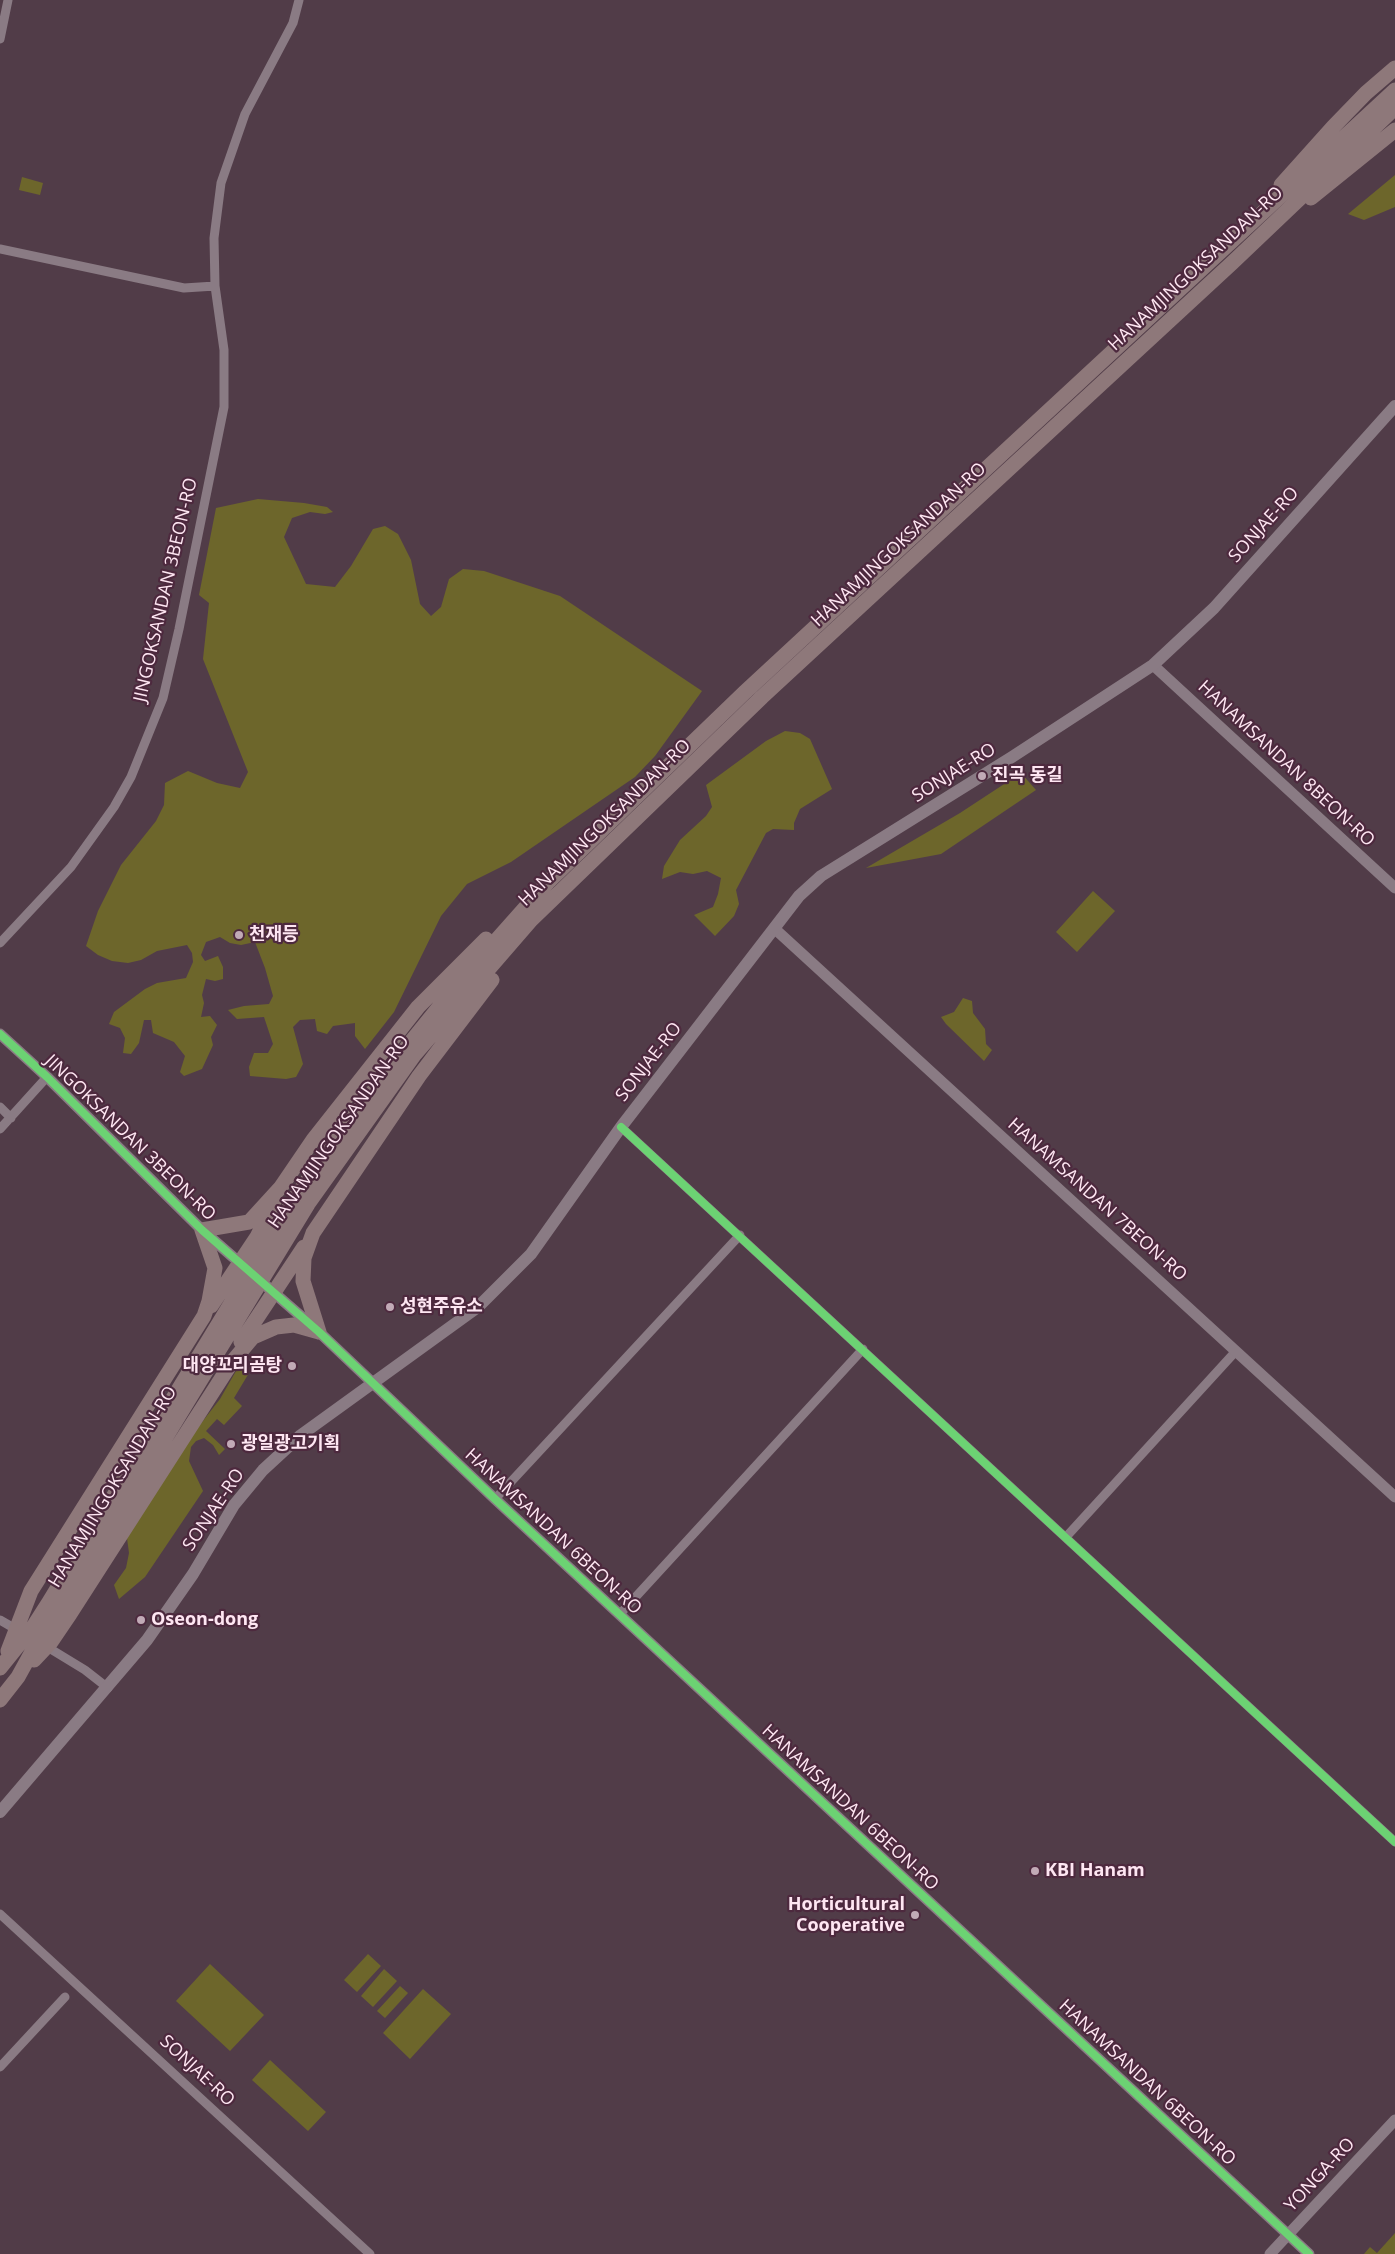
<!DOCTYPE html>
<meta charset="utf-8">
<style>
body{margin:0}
canvas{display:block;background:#513c48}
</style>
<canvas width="1395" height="2254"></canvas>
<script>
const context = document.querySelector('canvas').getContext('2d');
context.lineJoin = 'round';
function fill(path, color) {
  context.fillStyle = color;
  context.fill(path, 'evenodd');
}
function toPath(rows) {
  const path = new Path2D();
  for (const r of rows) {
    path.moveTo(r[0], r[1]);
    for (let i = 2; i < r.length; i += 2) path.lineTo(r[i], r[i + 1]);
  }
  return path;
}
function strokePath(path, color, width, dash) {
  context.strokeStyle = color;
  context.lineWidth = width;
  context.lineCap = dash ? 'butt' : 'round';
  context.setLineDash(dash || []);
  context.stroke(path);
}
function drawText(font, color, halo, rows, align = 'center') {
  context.font = font + ' "Open Sans","Noto Sans KR",sans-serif';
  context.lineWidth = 4.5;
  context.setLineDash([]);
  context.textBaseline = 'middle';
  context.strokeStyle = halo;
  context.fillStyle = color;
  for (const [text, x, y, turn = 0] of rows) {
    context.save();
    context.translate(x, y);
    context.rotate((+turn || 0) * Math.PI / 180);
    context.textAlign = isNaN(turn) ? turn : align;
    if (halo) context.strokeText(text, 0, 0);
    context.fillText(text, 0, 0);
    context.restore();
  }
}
const green = toPath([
 [1395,175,1395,207,1364,220,1348,214],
 [22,177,43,183,40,195,19,190],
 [258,499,304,503,327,507,333,512,325,514,310,512,292,518,284,537,306,584,335,587,351,566,373,529,385,526,398,534,411,560,420,604,431,616,441,607,449,579,463,569,484,571,560,596,702,691,655,756,635,777,511,862,467,884,441,916,394,1012,365,1049,355,1036,355,1023,333,1026,327,1034,317,1031,315,1019,300,1020,293,1027,303,1064,296,1077,286,1079,250,1076,249,1067,254,1053,268,1053,273,1044,264,1017,237,1019,228,1010,244,1006,269,1004,273,996,265,968,255,942,241,945,230,943,220,937,206,942,201,955,205,961,218,956,223,967,223,979,215,981,206,979,202,995,204,1003,201,1017,210,1016,217,1025,211,1037,213,1045,202,1069,184,1076,180,1072,185,1056,174,1042,153,1033,151,1020,144,1020,139,1043,131,1054,123,1053,125,1038,120,1028,109,1024,114,1012,145,989,157,983,186,978,193,962,192,953,187,945,157,951,141,960,128,963,112,961,98,955,86,946,98,911,121,865,156,821,164,805,165,783,188,771,217,783,240,788,248,772,203,659,209,603,199,595,216,508],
 [785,731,800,733,810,739,832,789,800,809,794,823,794,830,773,829,766,833,736,890,739,904,734,916,715,936,694,915,713,907,718,894,721,878,707,871,693,874,680,872,662,879,664,866,680,840,706,816,712,807,706,785,766,741],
 [1021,773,1036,790,941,854,866,868,960,813],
 [1093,891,1115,911,1077,952,1056,932],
 [963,998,972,1001,973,1013,985,1029,986,1044,992,1050,984,1061,946,1024,941,1017,954,1012],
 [248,1360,249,1373,234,1398,242,1406,224,1425,217,1419,206,1431,225,1449,219,1455,213,1445,204,1438,196,1441,191,1447,189,1461,203,1491,145,1577,119,1599,114,1585,126,1568,129,1553,127,1538,185,1444,220,1399,240,1364],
 [368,1954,381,1966,357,1992,344,1980],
 [210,1964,264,2015,230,2051,176,2001],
 [384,1969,397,1981,373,2007,361,1996],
 [400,1986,408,1993,385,2018,377,2011],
 [423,1989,451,2014,410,2059,383,2033],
 [270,2060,326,2112,308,2131,252,2080],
 [1395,2233,1395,2254,1364,2254,1370,2247,1377,2253]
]);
const minor = toPath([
 [0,39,8,0],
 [0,249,184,288,215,286],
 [0,943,71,867,114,807,131,777,163,698,179,629,224,407,224,350,215,286,214,238,221,183,245,114,293,23,299,0],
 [0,1107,11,1118],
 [621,1127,1395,1842],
 [0,1129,47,1077],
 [495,1499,740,1235],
 [1066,1537,1236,1351],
 [620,1614,863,1349],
 [0,1620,19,1631],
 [44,1645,85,1670,108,1688],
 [0,1914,370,2254],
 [0,2067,65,1997]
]);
const tertiary = toPath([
 [1153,665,1395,888],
 [775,929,1395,1497],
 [0,1034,47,1077,202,1230,319,1332,495,1499,1309,2254],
 [1270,2254,1395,2120]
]);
const secondary = toPath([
 [0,1812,147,1640,193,1574,234,1505,263,1470,301,1435,478,1307,531,1254,621,1127,799,896,821,876,1012,757,1153,665,1214,608,1395,406]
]);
const trunk = toPath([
 [1281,185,1333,127,1366,93,1395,68],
 [1311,198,1395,130],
 [211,1306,257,1237,274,1202],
 [319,1332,303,1281,304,1258,313,1233,419,1076,492,980],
 [241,1342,304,1247],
 [8,1651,31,1591,204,1316,209,1301,215,1268,202,1230,249,1222,281,1187,313,1140,418,1007,486,939],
 [34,1660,51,1642,70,1614,232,1362,253,1337,276,1327,294,1325,319,1332],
 [0,1668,33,1627,49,1602,297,1195,339,1136,410,1043,461,980,549,881,745,692,1395,90],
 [0,1700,18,1677,40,1637,61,1609,308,1204,415,1054,531,920,762,697,1232,263,1395,108]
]);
const cycleway = toPath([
 [0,1034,47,1077,202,1230,319,1332,495,1499,1309,2254],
 [621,1127,1395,1842]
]);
const markers = [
 [982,776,5,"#c1aab6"],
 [239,935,5,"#c1aab6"],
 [390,1307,5,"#c1aab6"],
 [292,1366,5,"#c1aab6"],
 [231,1444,5,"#c1aab6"],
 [141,1620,5,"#c1aab6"],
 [1035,1871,5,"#c1aab6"],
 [915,1915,5,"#c1aab6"]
];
const streetNames = [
 ["HANAMJINGOKSANDAN-RO",1196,269,-43],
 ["SONJAE-RO",1264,525,-48],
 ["HANAMJINGOKSANDAN-RO",899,545,-43],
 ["JINGOKSANDAN 3BEON-RO",166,590,-77],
 ["HANAMSANDAN 8BEON-RO",1286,764,43],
 ["SONJAE-RO",954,773,-32],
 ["HANAMJINGOKSANDAN-RO",605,823,-44],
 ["SONJAE-RO",649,1062,-52],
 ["HANAMJINGOKSANDAN-RO",339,1132,-55],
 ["JINGOKSANDAN 3BEON-RO",130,1138,44],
 ["HANAMSANDAN 7BEON-RO",1097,1200,42],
 ["HANAMJINGOKSANDAN-RO",113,1487,-59],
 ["SONJAE-RO",214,1510,-56],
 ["HANAMSANDAN 6BEON-RO",553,1532,43],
 ["HANAMSANDAN 6BEON-RO",850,1808,43],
 ["SONJAE-RO",197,2071,43],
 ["HANAMSANDAN 6BEON-RO",1147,2083,43],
 ["YONGA-RO",1320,2175,-47]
];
const poiNames = [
 ["진곡 동길",992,776],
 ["천재등",249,935],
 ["성현주유소",400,1307],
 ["대양꼬리곰탕",282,1366,"right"],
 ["광일광고기획",241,1444],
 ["Oseon-dong",151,1620],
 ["KBI Hanam",1045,1871],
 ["Horticultural",905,1905,"right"],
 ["Cooperative",905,1926,"right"]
];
fill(green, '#6d662b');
strokePath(minor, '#8a7b84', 9);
strokePath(tertiary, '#8a7b84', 11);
strokePath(secondary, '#8a7b84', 12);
strokePath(trunk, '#8e787a', 15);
strokePath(cycleway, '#6cd273', 8);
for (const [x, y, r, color] of markers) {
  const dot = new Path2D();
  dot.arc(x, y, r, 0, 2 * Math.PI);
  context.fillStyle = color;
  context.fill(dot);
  strokePath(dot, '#4d293e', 2);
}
drawText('18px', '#fee6f2', '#4d293e', streetNames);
drawText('bold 18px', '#fee6f2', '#4d293e', poiNames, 'left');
</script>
